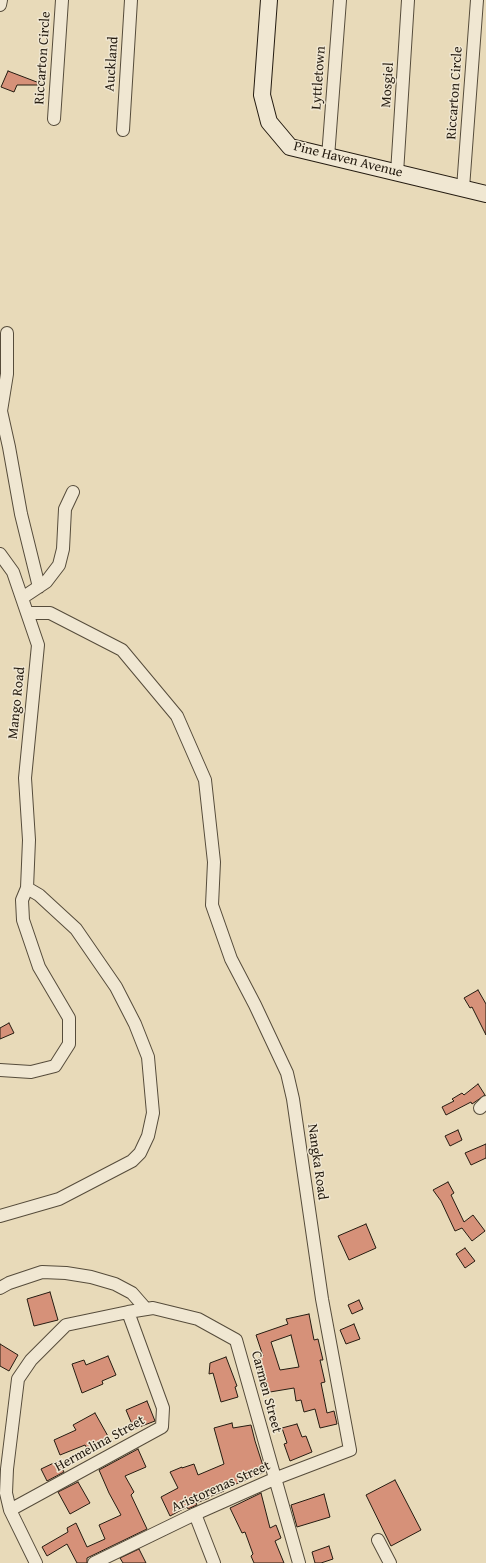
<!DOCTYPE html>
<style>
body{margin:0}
canvas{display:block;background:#e8dab9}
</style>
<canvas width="486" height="1563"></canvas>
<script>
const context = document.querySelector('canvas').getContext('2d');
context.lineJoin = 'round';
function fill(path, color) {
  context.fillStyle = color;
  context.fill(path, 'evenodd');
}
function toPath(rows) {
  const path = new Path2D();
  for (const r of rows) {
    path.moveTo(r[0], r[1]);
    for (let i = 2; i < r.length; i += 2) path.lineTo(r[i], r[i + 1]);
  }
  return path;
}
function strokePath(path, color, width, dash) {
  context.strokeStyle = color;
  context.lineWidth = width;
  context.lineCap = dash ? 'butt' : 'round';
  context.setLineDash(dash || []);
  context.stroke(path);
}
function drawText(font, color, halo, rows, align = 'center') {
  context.font = font + ' "Gentium Book Plus",serif';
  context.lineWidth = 3;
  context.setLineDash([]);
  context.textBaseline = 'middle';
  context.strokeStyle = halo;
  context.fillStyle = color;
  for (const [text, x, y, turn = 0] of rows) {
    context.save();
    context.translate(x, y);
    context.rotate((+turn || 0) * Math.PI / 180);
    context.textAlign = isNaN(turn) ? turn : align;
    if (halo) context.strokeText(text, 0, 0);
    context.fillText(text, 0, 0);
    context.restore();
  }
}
const building = toPath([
 [8,71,42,84,41,85,17,85,14,92,1,87,8,71],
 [478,990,486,1004,486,1035,472,1007,470,1008,464,998,478,990],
 [9,1023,14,1033,0,1039,0,1028,9,1023],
 [478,1084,485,1095,472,1104,471,1102,446,1115,442,1107,454,1101,452,1099,462,1093,464,1095,478,1084],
 [458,1130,462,1140,450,1146,445,1136,458,1130],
 [486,1144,486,1158,471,1165,465,1153,486,1144],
 [448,1182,454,1193,451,1195,464,1222,473,1215,485,1231,472,1241,462,1228,455,1231,441,1201,433,1190,448,1182],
 [366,1224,376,1248,349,1260,338,1236,366,1224],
 [465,1248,475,1261,465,1268,456,1254,465,1248],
 [50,1292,58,1320,34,1326,27,1299,50,1292],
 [359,1300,363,1309,352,1314,348,1305,359,1300],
 [309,1314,314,1340,318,1339,323,1360,320,1360,325,1382,321,1383,327,1413,334,1411,337,1424,320,1428,315,1409,304,1412,301,1400,296,1401,294,1388,264,1393,257,1359,263,1356,256,1335,288,1324,286,1319,309,1314],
 [291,1335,299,1367,280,1370,271,1342,291,1335],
 [354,1324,360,1339,346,1344,340,1330,354,1324],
 [0,1344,18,1355,9,1371,0,1366,0,1344],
 [108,1356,116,1375,102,1381,103,1384,82,1393,72,1364,84,1360,86,1365,108,1356],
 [226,1357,237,1386,235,1387,238,1397,221,1402,213,1373,209,1374,210,1363,226,1357],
 [147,1401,155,1421,134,1429,126,1410,147,1401],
 [95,1413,109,1438,88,1450,85,1445,60,1455,54,1440,76,1430,73,1425,95,1413],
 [232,1423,233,1428,251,1425,255,1441,265,1472,246,1479,246,1480,223,1489,224,1491,209,1497,209,1498,196,1503,197,1505,188,1509,187,1507,170,1516,161,1497,178,1488,170,1472,182,1467,182,1468,194,1464,198,1475,224,1464,214,1428,232,1423],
 [297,1424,302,1437,306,1436,312,1452,290,1461,284,1444,287,1443,282,1428,297,1424],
 [138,1449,146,1467,125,1476,134,1492,131,1495,147,1529,87,1558,87,1563,77,1563,67,1544,47,1556,42,1547,68,1532,67,1528,76,1523,87,1547,105,1539,99,1525,121,1515,109,1493,99,1470,138,1449],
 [58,1461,64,1472,47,1481,41,1469,58,1461],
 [395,1480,421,1530,391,1546,366,1495,395,1480],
 [78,1482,90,1503,70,1514,58,1492,78,1482],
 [261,1493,270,1528,276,1525,281,1538,275,1541,284,1563,254,1563,251,1556,253,1554,245,1532,242,1533,230,1508,261,1493],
 [324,1494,330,1517,297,1527,291,1505,324,1494],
 [329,1546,333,1559,321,1563,315,1563,312,1552,329,1546],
 [139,1549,146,1563,123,1563,120,1558,139,1549]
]);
const street = toPath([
 [0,5,1,0],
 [54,119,62,0],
 [123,130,131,0],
 [328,157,340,0],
 [397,173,408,0],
 [463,188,477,0],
 [7,333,7,374,1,411,9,447,21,514,39,587],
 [0,554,13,572,38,645,25,778,29,840,27,888],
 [22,598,46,582,59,565,63,549,65,509,73,492],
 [27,613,50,613,122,650,177,716,205,780,214,862,212,905,231,959,255,1005,287,1073,293,1099,322,1299,350,1450,274,1479,195,1514,94,1563],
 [0,1070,31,1072,55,1066,69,1044,69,1018,39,967,23,920,22,900,27,888,39,895,76,929,116,987,135,1024,148,1057,153,1113,148,1136,140,1153,132,1161,59,1199,0,1216],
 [480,1108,486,1102],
 [0,1288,9,1283,42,1272,66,1273,91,1277,115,1284,132,1293,146,1309],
 [10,1510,162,1427,163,1408,128,1312],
 [195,1514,214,1563],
 [378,1540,390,1563],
 [36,1563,10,1510,6,1493,7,1469,18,1379,31,1360,66,1325,128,1312,153,1308,198,1319,236,1340,299,1563]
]);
const secondary = toPath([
 [269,0,262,95,269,122,290,147,486,194]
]);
const streetNames = [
 ["Riccarton Circle",43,58,-86],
 ["Auckland",112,64,-86],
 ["Lyttletown",319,78,-86],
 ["Mosgiel",388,85,-86],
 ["Riccarton Circle",455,93,-86],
 ["Pine Haven Avenue",348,160,14],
 ["Mango Road",17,703,-84],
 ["Nangka Road",317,1162,82],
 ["Carmen Street",266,1392,75],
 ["Hermelina Street",100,1444,-29],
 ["Aristorenas Street",221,1487,-24]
];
fill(building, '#d69179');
strokePath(building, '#251c11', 1);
strokePath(street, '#564c3b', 14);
strokePath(secondary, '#251c11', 18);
strokePath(street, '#f0e7d2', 12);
strokePath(secondary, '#f0e7d2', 16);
drawText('14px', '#251c11', '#f0e7d2', streetNames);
</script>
